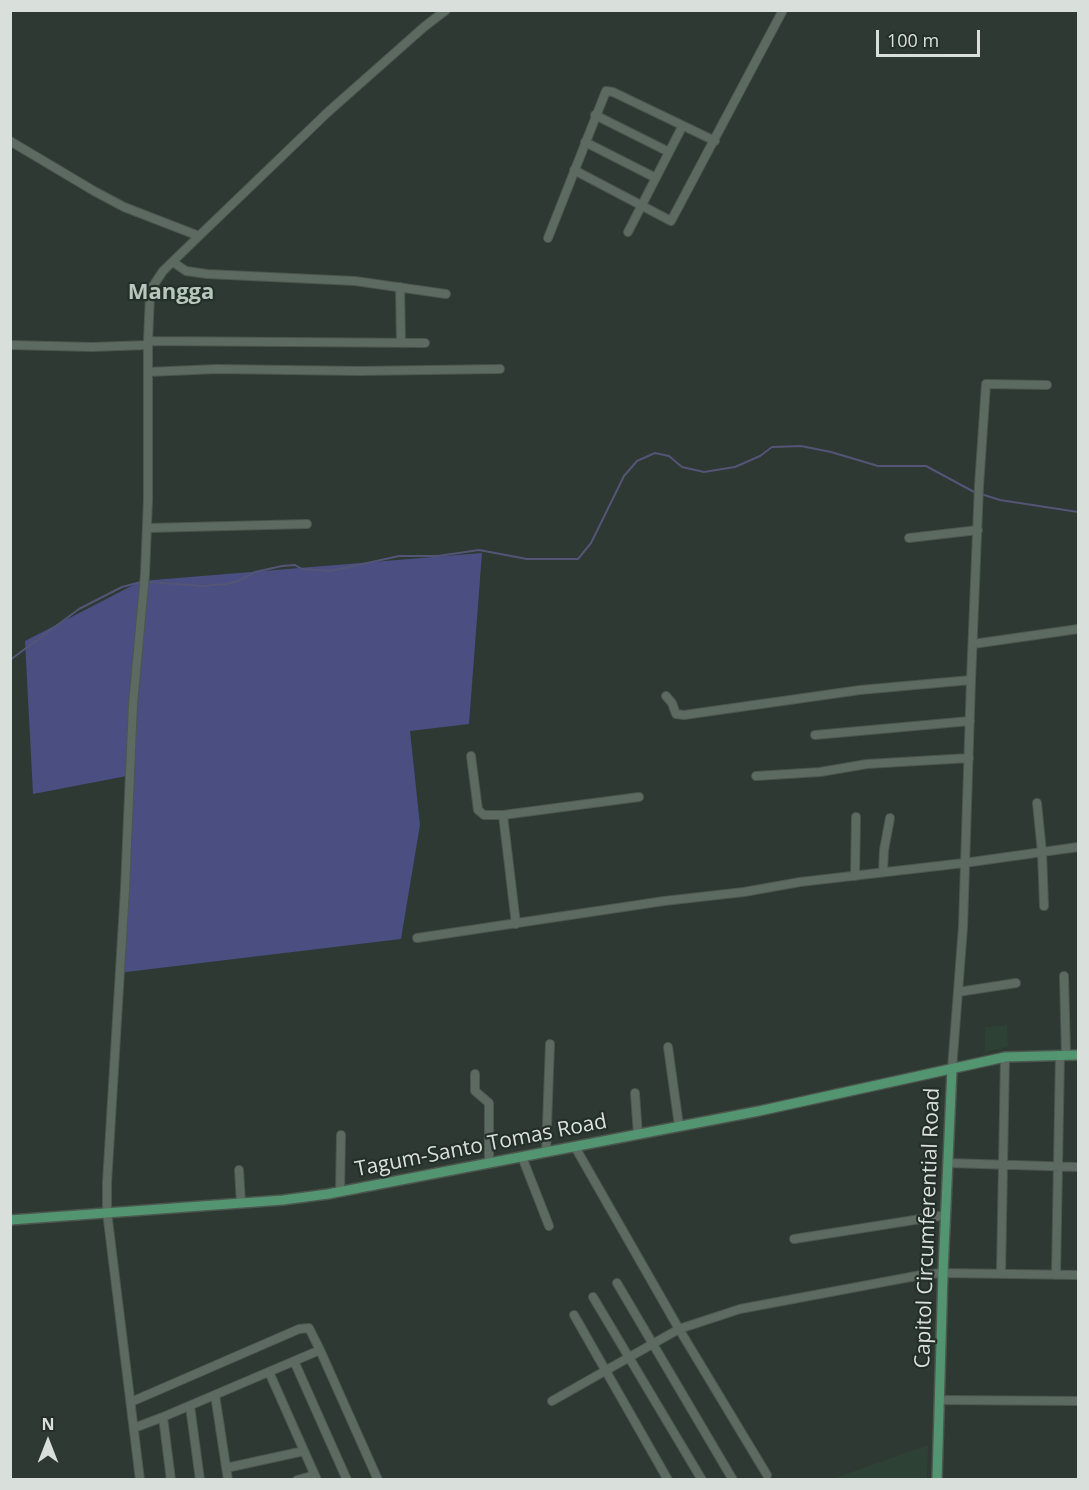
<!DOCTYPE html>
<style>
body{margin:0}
#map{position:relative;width:1089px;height:1490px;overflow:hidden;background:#2d3932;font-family:"Open Sans",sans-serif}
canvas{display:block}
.frame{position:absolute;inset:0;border:12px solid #d9e0db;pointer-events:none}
.north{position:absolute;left:18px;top:1412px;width:60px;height:60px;-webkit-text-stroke:4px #232f28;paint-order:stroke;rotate:0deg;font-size:16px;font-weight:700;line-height:24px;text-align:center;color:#d9e0db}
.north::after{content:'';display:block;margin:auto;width:21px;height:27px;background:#d9e0db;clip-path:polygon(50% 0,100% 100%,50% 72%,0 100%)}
.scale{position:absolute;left:876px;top:30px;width:104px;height:27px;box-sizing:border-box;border:3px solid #d9e0db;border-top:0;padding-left:8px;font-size:18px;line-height:21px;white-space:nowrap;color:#d9e0db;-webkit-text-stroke:4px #232f28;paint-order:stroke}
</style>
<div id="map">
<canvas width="1089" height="1490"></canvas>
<div class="frame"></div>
<div class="north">N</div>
<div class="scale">100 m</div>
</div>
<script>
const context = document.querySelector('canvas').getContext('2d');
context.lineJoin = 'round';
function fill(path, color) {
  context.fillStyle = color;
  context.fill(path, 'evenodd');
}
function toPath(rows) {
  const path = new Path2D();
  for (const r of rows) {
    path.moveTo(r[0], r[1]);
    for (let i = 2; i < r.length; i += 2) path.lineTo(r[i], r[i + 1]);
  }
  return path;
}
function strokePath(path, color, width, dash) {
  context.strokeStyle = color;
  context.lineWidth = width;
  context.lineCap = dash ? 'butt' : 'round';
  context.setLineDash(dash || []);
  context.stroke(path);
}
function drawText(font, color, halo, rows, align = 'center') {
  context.font = font + ' "Open Sans",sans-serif';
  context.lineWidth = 4.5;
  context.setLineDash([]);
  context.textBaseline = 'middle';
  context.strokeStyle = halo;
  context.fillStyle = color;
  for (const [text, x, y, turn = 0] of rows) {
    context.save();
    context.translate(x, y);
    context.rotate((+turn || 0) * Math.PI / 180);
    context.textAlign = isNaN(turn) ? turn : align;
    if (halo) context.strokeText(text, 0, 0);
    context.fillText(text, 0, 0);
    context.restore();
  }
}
const built = toPath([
 [1007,1025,1008,1047,985,1052,985,1027],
 [928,1445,927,1479,832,1479]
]);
const green = toPath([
 [482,553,469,724,410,731,420,825,401,939,118,973,127,776,33,794,25,641,141,581]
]);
const stream = toPath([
 [981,494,1000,500,1078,512],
 [150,582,204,586,225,584,236,582,255,572,282,566,295,565,302,569,331,571,399,556,438,556,479,550,527,559,578,559,591,543,624,476,637,461,655,453,669,456,682,467,704,472,735,467,760,456,772,447,801,446,831,452,878,466,926,466,976,493],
 [10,660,79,609,122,587,141,582]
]);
const minor = toPath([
 [595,115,669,152],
 [10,141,94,191,124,207,199,236],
 [585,142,656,178],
 [574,170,671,221,783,10],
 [628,232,682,127],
 [548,238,606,91,613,92,715,141],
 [173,262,186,271,207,274,355,281,446,294],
 [400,287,401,343],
 [148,341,425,343],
 [10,345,92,347,148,345],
 [148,372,217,369,359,371,500,369],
 [148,528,307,524],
 [909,538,978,530],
 [973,644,1078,629],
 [666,696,672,703,676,714,684,715,860,690,971,680],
 [815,735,970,721],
 [471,756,478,810,484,815,503,815],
 [756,776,820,772,867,764,969,758],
 [1037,803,1042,852,1044,906],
 [883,872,884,850,890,818],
 [855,876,856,817],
 [516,924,503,815,639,797],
 [417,938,664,901,744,892,800,882,964,863,1078,847],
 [1064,976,1066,1055],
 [958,992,1016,983],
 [668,1047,679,1126],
 [952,1069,963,927,971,680,979,486,986,384,1047,385],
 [475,1074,475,1091,489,1103,489,1163],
 [635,1093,638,1135],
 [575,1147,679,1329,767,1475],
 [546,1152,550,1044],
 [522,1157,549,1226],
 [948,1163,1078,1167],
 [239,1170,241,1203],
 [340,1191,341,1135],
 [794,1239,946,1215],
 [1001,1274,1005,1057],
 [1056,1275,1060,1055],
 [617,1283,733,1480],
 [593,1297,702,1480],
 [574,1315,668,1480],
 [294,1361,347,1480],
 [269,1372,317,1480],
 [215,1395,228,1480],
 [939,1400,1078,1401],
 [552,1401,679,1329,740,1309,921,1275,943,1273,1078,1275],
 [131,1402,299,1329,309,1328,320,1350],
 [190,1406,200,1480],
 [163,1417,171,1480],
 [134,1428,163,1417,320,1350,378,1480],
 [226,1468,304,1451],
 [140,1480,107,1212,107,1183,125,889,133,704,145,574,148,500,148,341,150,295,153,286,163,271,199,236,328,112,424,27,446,10],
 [297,1480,315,1475]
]);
const major = toPath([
 [10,1220,283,1200,328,1194,759,1111,1005,1057,1078,1055],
 [937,1480,943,1273,952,1069]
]);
const streetNames = [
 ["Tagum-Santo Tomas Road",481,1146,-11],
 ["Capitol Circumferential Road",928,1228,-88]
];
const neighbourhoodNames = [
 ["Mangga",171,293]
];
fill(built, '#2e4135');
fill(green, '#4a4e81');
strokePath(stream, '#545576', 2);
strokePath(minor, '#4c564f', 10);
strokePath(major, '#4c564f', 12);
strokePath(minor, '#5d6a61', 8);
strokePath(major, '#539571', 9);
drawText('21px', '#d9e0db', '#232f28', streetNames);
drawText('bold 22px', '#b8c7bd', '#232f28', neighbourhoodNames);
</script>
